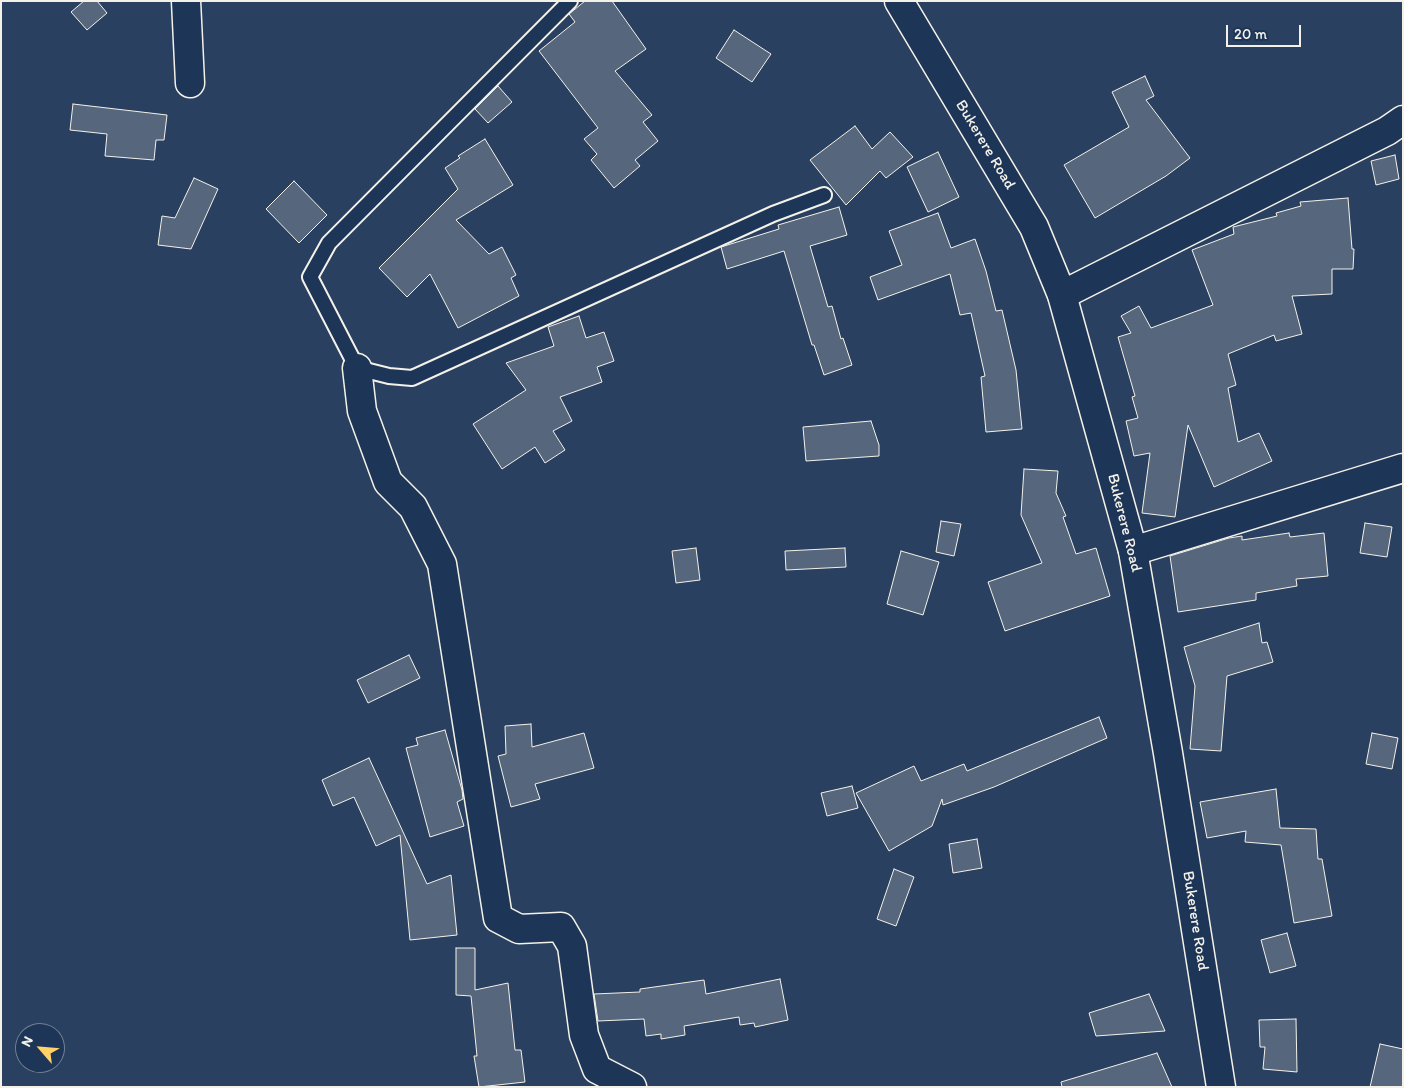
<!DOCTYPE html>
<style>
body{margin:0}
#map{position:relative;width:1404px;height:1088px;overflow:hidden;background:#2a4060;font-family:Itim,sans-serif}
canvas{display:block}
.frame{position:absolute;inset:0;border:2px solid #f4f1e8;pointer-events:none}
.north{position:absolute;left:15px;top:1023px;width:50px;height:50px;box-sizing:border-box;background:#1d3557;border:1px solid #738091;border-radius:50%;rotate:297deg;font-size:14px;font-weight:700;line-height:20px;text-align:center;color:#f4f1e8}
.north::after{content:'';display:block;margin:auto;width:18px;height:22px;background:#ffd166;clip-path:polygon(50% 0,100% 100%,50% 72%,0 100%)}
.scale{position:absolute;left:1226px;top:25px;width:75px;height:22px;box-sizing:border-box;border:2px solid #f4f1e8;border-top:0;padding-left:6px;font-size:15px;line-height:18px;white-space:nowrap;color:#f4f1e8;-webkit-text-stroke:4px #1d3557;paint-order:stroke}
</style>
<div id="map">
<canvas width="1404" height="1088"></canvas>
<div class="frame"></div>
<div class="north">N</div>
<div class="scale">20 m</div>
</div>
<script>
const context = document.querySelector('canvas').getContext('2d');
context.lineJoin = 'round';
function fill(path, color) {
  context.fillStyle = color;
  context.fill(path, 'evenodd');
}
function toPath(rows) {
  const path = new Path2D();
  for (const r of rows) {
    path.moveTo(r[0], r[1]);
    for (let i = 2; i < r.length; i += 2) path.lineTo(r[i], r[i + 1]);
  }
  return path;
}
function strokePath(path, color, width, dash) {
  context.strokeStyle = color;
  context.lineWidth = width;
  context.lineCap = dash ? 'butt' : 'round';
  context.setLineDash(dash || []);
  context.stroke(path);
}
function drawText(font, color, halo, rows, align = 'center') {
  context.font = font + ' Itim,sans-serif';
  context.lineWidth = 4;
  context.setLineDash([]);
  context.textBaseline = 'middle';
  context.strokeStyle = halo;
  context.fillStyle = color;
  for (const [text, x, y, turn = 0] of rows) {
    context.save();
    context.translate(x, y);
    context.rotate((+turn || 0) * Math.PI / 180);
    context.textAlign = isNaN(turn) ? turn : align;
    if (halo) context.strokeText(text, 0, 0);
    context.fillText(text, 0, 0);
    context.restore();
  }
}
const building = toPath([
 [84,1,97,1,107,13,87,30,71,12,84,1],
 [585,1,612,1,646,49,615,71,652,115,643,122,658,141,635,160,640,166,614,188,591,160,597,154,584,139,598,128,539,51,575,22,569,14,585,1],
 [734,30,771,54,752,82,716,58,734,30],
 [1145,76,1154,96,1146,100,1190,158,1166,176,1095,218,1064,165,1129,127,1112,92,1145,76],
 [498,86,512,102,488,123,475,109,498,86],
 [73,104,167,115,164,140,156,140,154,160,105,156,107,134,70,130,73,104],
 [855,126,872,149,890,132,913,157,886,178,880,171,846,205,810,160,855,126],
 [485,139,513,185,456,220,489,254,502,247,516,275,511,278,519,296,458,328,430,274,407,297,379,268,458,189,445,168,460,158,458,156,485,139],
 [938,152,959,197,928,212,907,167,938,152],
 [1395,155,1399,179,1376,185,1371,161,1395,155],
 [194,178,218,189,191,249,158,245,162,216,175,218,194,178],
 [294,181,327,215,299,243,266,209,294,181],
 [1348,198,1352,249,1354,249,1353,269,1332,269,1332,294,1292,296,1302,334,1276,341,1274,335,1228,354,1236,385,1228,388,1238,442,1259,433,1272,461,1214,487,1188,425,1175,517,1142,513,1150,453,1134,456,1126,421,1138,418,1132,397,1135,396,1118,337,1131,333,1121,316,1139,306,1151,328,1213,305,1192,250,1234,234,1233,227,1277,216,1276,213,1301,206,1300,202,1348,198],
 [839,207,847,235,810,246,828,307,832,306,841,339,843,338,852,365,824,375,814,345,812,345,784,251,727,269,721,247,779,229,778,225,839,207],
 [938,213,951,248,975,239,986,271,996,311,1002,310,1016,370,1022,429,986,432,981,377,985,376,971,313,960,315,950,274,878,300,870,277,902,265,889,231,938,213],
 [579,316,586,338,604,332,614,361,597,367,602,382,560,397,572,421,553,431,565,450,545,463,535,447,502,469,473,424,526,390,506,363,554,346,548,327,579,316],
 [871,421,879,445,879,456,806,461,803,427,871,421],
 [1024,469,1058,471,1056,493,1066,516,1063,517,1076,554,1096,548,1110,596,1005,631,988,582,1042,563,1021,515,1024,469],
 [941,521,961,524,954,556,936,552,941,521],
 [1365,523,1392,527,1387,557,1360,553,1365,523],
 [1289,533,1290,537,1324,533,1328,576,1296,579,1297,586,1256,593,1256,600,1178,612,1170,556,1229,538,1242,536,1242,540,1289,533],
 [696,548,700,580,676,583,672,551,696,548],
 [845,548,846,567,786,570,785,551,845,548],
 [901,551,939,562,923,615,887,604,901,551],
 [1259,623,1262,643,1267,642,1273,662,1227,676,1221,751,1190,749,1195,686,1184,647,1259,623],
 [409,655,420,678,368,703,357,680,409,655],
 [1099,717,1107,738,994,787,943,805,942,799,932,826,889,851,856,793,914,766,921,781,964,764,967,771,1099,717],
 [531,724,532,747,584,733,594,768,535,784,540,799,511,807,498,756,506,754,505,726,531,724],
 [445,730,462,790,463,799,457,802,464,826,430,837,406,748,418,745,416,738,445,730],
 [1372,733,1398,738,1392,769,1366,764,1372,733],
 [369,758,427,884,451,875,457,935,410,940,400,835,376,846,354,797,333,806,322,780,369,758],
 [852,786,858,808,827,816,821,793,852,786],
 [1276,789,1280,828,1316,829,1318,859,1322,859,1332,916,1294,923,1281,845,1245,842,1246,831,1207,838,1200,802,1276,789],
 [977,839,982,868,953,873,949,844,977,839],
 [894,869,914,877,896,926,877,919,894,869],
 [1287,933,1296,966,1270,973,1261,940,1287,933],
 [456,948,475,948,475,990,508,983,515,1050,521,1050,525,1082,479,1087,474,1056,477,1056,471,996,456,995,456,948],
 [780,979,788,1020,755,1027,754,1023,740,1025,739,1017,684,1026,685,1035,661,1039,661,1034,646,1036,644,1019,598,1021,594,994,640,992,640,989,704,980,706,994,780,979],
 [1149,994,1165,1031,1096,1036,1089,1013,1149,994],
 [1296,1019,1297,1072,1263,1069,1265,1047,1260,1047,1259,1020,1296,1019],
 [1380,1044,1403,1049,1403,1087,1370,1087,1380,1044],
 [1157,1053,1172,1087,1062,1087,1061,1082,1157,1053]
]);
const lane = toPath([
 [570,1,329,243,310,277,357,368,389,376,412,378,773,214,824,195]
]);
const street = toPath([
 [186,1,190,83],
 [1062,295,1387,131,1403,120],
 [357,368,362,411,388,482,413,507,442,564,498,918,519,929,561,927,572,946,584,1035,597,1069,632,1087],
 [1133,551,1403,468]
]);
const secondary = toPath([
 [899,1,1034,227,1062,295,1133,551,1168,753,1221,1087]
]);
const streetNames = [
 ["Bukerere Road",985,145,59],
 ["Bukerere Road",1124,523,76],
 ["Bukerere Road",1195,921,81]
];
fill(building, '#56677d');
strokePath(building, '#f4f1e8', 1);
strokePath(lane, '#f4f1e8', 18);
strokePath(street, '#f4f1e8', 31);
strokePath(secondary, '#f4f1e8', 31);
strokePath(lane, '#1d3557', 14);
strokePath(street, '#1d3557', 28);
strokePath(secondary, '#1d3557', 28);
drawText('16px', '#f4f1e8', '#1d3557', streetNames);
</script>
